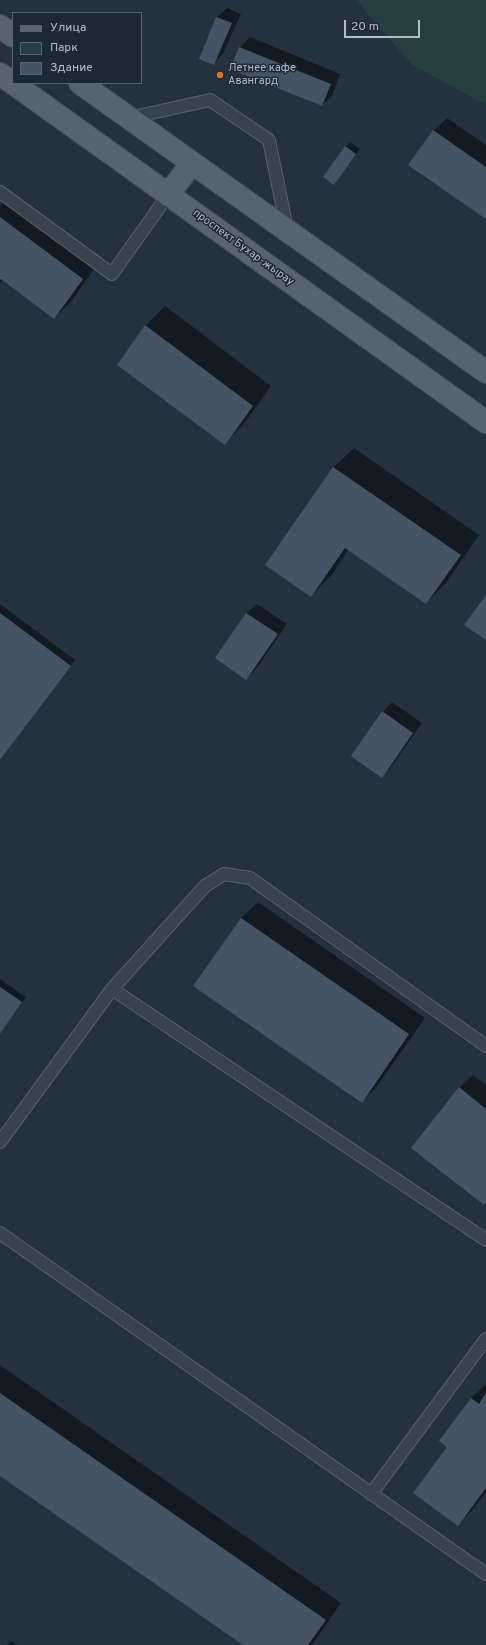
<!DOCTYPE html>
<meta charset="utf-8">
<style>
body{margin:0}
#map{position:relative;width:486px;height:1645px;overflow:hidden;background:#243240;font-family:Overpass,sans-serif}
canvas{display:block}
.legend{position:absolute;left:12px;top:12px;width:130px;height:72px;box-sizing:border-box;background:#1d2835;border:1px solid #596471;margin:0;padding:5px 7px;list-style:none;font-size:12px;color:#b4becb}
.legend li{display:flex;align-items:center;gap:8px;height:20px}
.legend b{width:20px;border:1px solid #596471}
.scale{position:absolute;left:344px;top:20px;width:76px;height:18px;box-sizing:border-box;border:2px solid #b4becb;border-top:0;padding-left:5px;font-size:12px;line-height:14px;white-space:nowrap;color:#b4becb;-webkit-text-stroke:3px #1d2835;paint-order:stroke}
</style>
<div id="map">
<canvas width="486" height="1645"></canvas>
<ul class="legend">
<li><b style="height:5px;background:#566370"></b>Улица</li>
<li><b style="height:11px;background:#264041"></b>Парк</li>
<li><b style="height:11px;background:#455464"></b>Здание</li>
</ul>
<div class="scale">20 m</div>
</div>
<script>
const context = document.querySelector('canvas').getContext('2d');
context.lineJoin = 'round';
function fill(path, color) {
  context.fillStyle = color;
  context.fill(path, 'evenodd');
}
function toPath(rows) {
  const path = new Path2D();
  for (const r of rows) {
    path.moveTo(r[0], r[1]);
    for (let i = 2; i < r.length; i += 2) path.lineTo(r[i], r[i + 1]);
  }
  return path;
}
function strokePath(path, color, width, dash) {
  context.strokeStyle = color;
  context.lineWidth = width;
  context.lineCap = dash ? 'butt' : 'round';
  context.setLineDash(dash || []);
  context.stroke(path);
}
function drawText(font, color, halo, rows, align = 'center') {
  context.font = font + ' Overpass,sans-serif';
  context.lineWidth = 3;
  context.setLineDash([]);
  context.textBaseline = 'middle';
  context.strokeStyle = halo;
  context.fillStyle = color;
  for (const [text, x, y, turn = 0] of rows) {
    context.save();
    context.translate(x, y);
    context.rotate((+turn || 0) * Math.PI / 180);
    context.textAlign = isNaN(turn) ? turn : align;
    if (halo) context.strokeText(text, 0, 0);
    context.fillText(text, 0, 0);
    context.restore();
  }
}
const green = toPath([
 [356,0,486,0,486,105,411,64]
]);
const shadow = toPath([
 [227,8,241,14,223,54,213,64,200,58,217,17],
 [250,37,340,74,332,96,322,105,231,68,240,47],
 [447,118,486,145,486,218,433,131],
 [350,142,360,149,334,183,345,147],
 [10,196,99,262,71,302,54,318,3,279,0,284,0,205],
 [165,306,271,386,244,424,225,443,118,365,146,325],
 [354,448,479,535,446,583,426,603,349,549,331,576,311,595,266,565,334,467],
 [0,604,75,660,0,760],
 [257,604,287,624,256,669,246,678,217,658,247,613],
 [392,702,422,723,391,767,382,777,383,712],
 [258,902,425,1018,378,1085,362,1102,241,918],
 [0,979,26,997,0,1034],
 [473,1075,486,1085,486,1201,459,1088],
 [0,1365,341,1603,312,1645,244,1645,0,1474],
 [486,1384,486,1492,474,1508,458,1525,471,1398],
 [11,1641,17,1645,7,1645]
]);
const building = toPath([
 [216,17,232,23,214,65,199,59],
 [239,47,331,84,322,106,230,69],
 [433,130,486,167,486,219,408,165],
 [345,146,356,154,334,185,323,177],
 [0,217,83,279,54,319,1,279,0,280],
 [145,325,253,406,225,445,117,365],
 [333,467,461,555,426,604,345,548,311,597,265,565],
 [486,595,486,640,464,625],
 [0,613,71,666,0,760],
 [246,613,278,634,246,680,215,658],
 [382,711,413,733,382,778,351,756],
 [241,918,409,1034,362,1103,193,986],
 [0,987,22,1002,0,1034],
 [459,1087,486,1109,486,1202,484,1205,411,1148],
 [0,1393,326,1620,308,1645,243,1645,0,1476],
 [486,1393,486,1488,458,1526,413,1493,447,1447,439,1441,471,1398,479,1404]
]);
const lane = toPath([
 [129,118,210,100,269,140,287,229],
 [0,192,112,274,168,195],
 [112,989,205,886,224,874,250,878,486,1046],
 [0,1142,112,989,486,1240],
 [0,1233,486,1574],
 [371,1494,486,1339]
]);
const primary = toPath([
 [0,26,13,36],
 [0,74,486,422],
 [80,83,486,372],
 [168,195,192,163]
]);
const markers = [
 [220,75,4,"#e8710a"]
];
const poiNames = [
 ["Летнее кафе",228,69],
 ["Авангард",228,82]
];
const streetNames = [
 ["проспект Бухар-жырау",243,248,36]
];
fill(green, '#264041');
fill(shadow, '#0007');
fill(building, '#455464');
strokePath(lane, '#56616e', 14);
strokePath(primary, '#444f5c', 24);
strokePath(lane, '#384350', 12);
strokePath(primary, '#566370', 22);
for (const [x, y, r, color] of markers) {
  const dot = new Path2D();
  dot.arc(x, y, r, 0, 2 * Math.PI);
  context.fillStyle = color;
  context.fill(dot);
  strokePath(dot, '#1d2835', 1.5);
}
drawText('11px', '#b4becb', '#1d2835', poiNames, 'left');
drawText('11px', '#b4becb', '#1d2835', streetNames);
</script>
